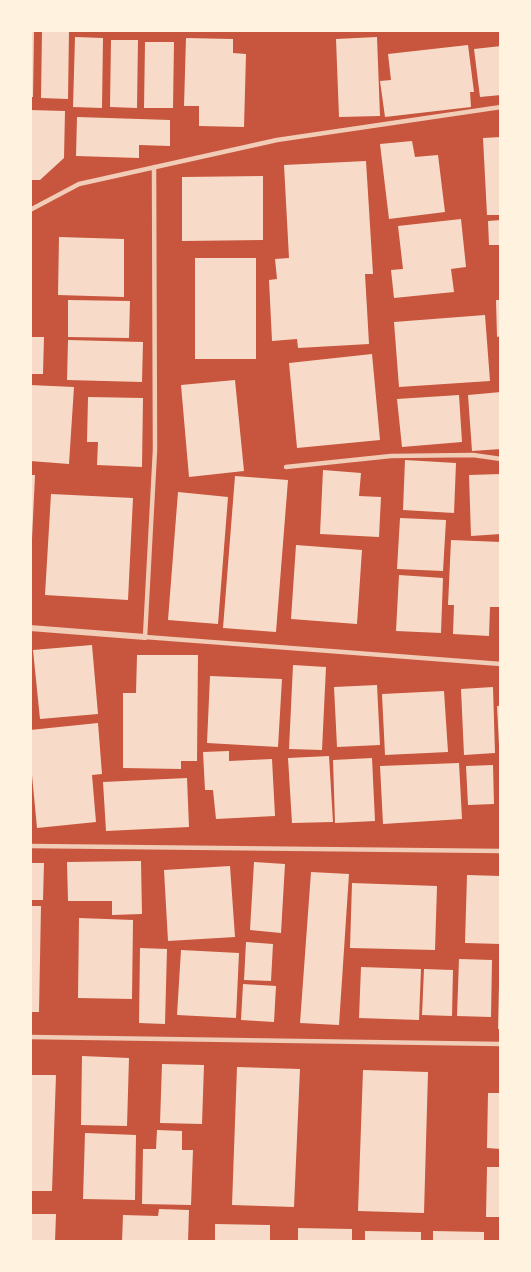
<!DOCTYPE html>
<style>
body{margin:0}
#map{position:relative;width:531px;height:1272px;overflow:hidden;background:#c8553d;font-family:"Fira Sans Condensed",sans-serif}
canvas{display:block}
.frame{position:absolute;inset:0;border:32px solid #fff3e0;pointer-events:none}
</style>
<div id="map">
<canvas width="531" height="1272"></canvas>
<div class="frame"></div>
</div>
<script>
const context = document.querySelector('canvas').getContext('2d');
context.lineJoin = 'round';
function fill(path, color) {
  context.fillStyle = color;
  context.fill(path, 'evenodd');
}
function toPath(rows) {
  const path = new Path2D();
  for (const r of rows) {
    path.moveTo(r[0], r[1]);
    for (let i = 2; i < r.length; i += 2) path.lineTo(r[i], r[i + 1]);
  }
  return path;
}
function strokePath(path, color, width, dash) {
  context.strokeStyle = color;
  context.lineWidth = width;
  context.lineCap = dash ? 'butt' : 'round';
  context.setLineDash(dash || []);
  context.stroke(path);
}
const building = toPath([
 [30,30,34,30,33,97,30,97],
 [42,31,69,31,68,99,41,98],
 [75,37,103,38,102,108,73,107],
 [377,37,380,116,339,117,336,39],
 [186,38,233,39,233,53,246,54,244,127,199,126,199,106,184,106],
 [111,40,138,40,137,108,110,107],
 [145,42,174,42,173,108,144,108],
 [468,45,474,92,470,92,471,107,385,117,380,81,391,80,388,54],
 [501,46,501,95,480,97,474,49],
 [30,110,65,111,64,158,40,180,30,180],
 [77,117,170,120,170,146,139,145,139,158,76,156],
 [501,137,501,215,487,215,483,138],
 [412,141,415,157,438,155,445,212,389,219,380,144],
 [366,161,373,274,365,274,369,344,298,348,297,339,272,341,269,280,277,279,275,259,289,258,284,165],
 [263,176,263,240,182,241,182,177],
 [461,219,466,267,451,269,454,292,394,298,391,270,403,269,398,226],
 [501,220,501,245,489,245,488,221],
 [59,237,124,239,124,297,58,295],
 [195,258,256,258,256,359,195,359],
 [68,300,130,301,129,338,68,337],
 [496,300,501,300,501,336,497,337],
 [485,315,490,381,399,387,394,322],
 [30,337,44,337,43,374,30,374],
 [68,340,143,342,142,382,67,380],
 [372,354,380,440,297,448,289,363],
 [235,380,244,471,189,477,181,385],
 [30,385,74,387,69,464,30,461],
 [501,392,501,449,472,451,468,395],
 [459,395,462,442,402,447,397,399],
 [88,397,143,398,142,467,97,465,98,442,87,442],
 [405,460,456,463,454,513,403,510],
 [323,470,361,473,359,496,381,497,379,537,320,534],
 [501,474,501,534,471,536,469,475],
 [30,475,35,475,32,539,30,539],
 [235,476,288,480,276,632,223,628],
 [178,492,228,497,218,624,168,620],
 [51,494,133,498,128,600,45,595],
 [400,518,446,520,443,571,397,569],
 [451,540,501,542,501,607,490,607,489,636,453,634,454,605,448,605],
 [296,545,362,550,357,624,291,619],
 [399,575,443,578,441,633,396,631],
 [92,645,98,714,40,719,33,650],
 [137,655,198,655,197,761,181,761,181,769,123,768,123,693,136,693],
 [293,665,326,667,322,750,289,749],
 [210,676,282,679,278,747,207,743],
 [377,685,380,745,337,747,334,687],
 [493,687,495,753,464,755,461,689],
 [444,691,448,752,385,755,382,694],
 [497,706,501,706,501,745,499,745],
 [98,723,102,774,92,775,96,822,37,828,30,754,30,730],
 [229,751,229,761,272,759,275,816,216,819,213,790,205,790,203,752],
 [329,756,333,822,292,823,288,758],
 [372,758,375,821,335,823,333,760],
 [459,763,462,819,383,824,380,766],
 [493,765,494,804,468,805,466,766],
 [187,778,189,827,106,831,103,782],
 [141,861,142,914,112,915,112,901,68,901,67,862],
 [254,862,285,864,281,933,250,930],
 [30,863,44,863,43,900,30,900],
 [230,866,235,937,168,941,164,870],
 [311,872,349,874,339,1025,300,1023],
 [467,875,501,876,501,944,465,943],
 [352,883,437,886,435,950,350,948],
 [30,906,41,906,39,1012,30,1012],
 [79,918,133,920,132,999,78,998],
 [246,942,273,944,271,981,244,980],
 [140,948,167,949,165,1024,139,1023],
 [181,950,239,953,236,1018,177,1015],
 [459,959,492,960,491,1017,457,1016],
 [361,967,421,969,419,1020,359,1018],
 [424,969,453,970,452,1016,422,1015],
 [243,984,276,986,274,1022,241,1020],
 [499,985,501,985,501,1029,498,1029],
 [82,1056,129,1058,127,1126,81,1125],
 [162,1064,204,1065,202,1124,160,1123],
 [237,1067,300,1069,294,1207,232,1205],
 [363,1070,428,1072,424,1213,358,1211],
 [30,1075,56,1075,52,1191,30,1191],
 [488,1093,501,1093,501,1149,487,1148],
 [157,1130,182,1131,182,1150,193,1150,191,1205,142,1204,143,1149,156,1149],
 [85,1133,136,1135,135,1200,83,1199],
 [487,1167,501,1167,501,1217,486,1217],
 [159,1209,189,1210,188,1242,122,1242,123,1215,158,1216],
 [30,1214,56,1214,55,1242,30,1242],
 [215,1224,270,1225,270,1242,215,1242],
 [298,1228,352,1229,352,1242,298,1242],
 [365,1231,421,1232,421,1242,365,1242],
 [433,1231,484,1232,484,1242,433,1242]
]);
const service = toPath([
 [154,167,155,450,145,637,501,664],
 [30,210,79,184,277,140,501,107],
 [286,467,391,456,473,455,501,459],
 [30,846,501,851],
 [30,1037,501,1044]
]);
const minor = toPath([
 [30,628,145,637]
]);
fill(building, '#f7dbc8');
strokePath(service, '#f1ccb7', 4.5);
strokePath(minor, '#f1ccb7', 6);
</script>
